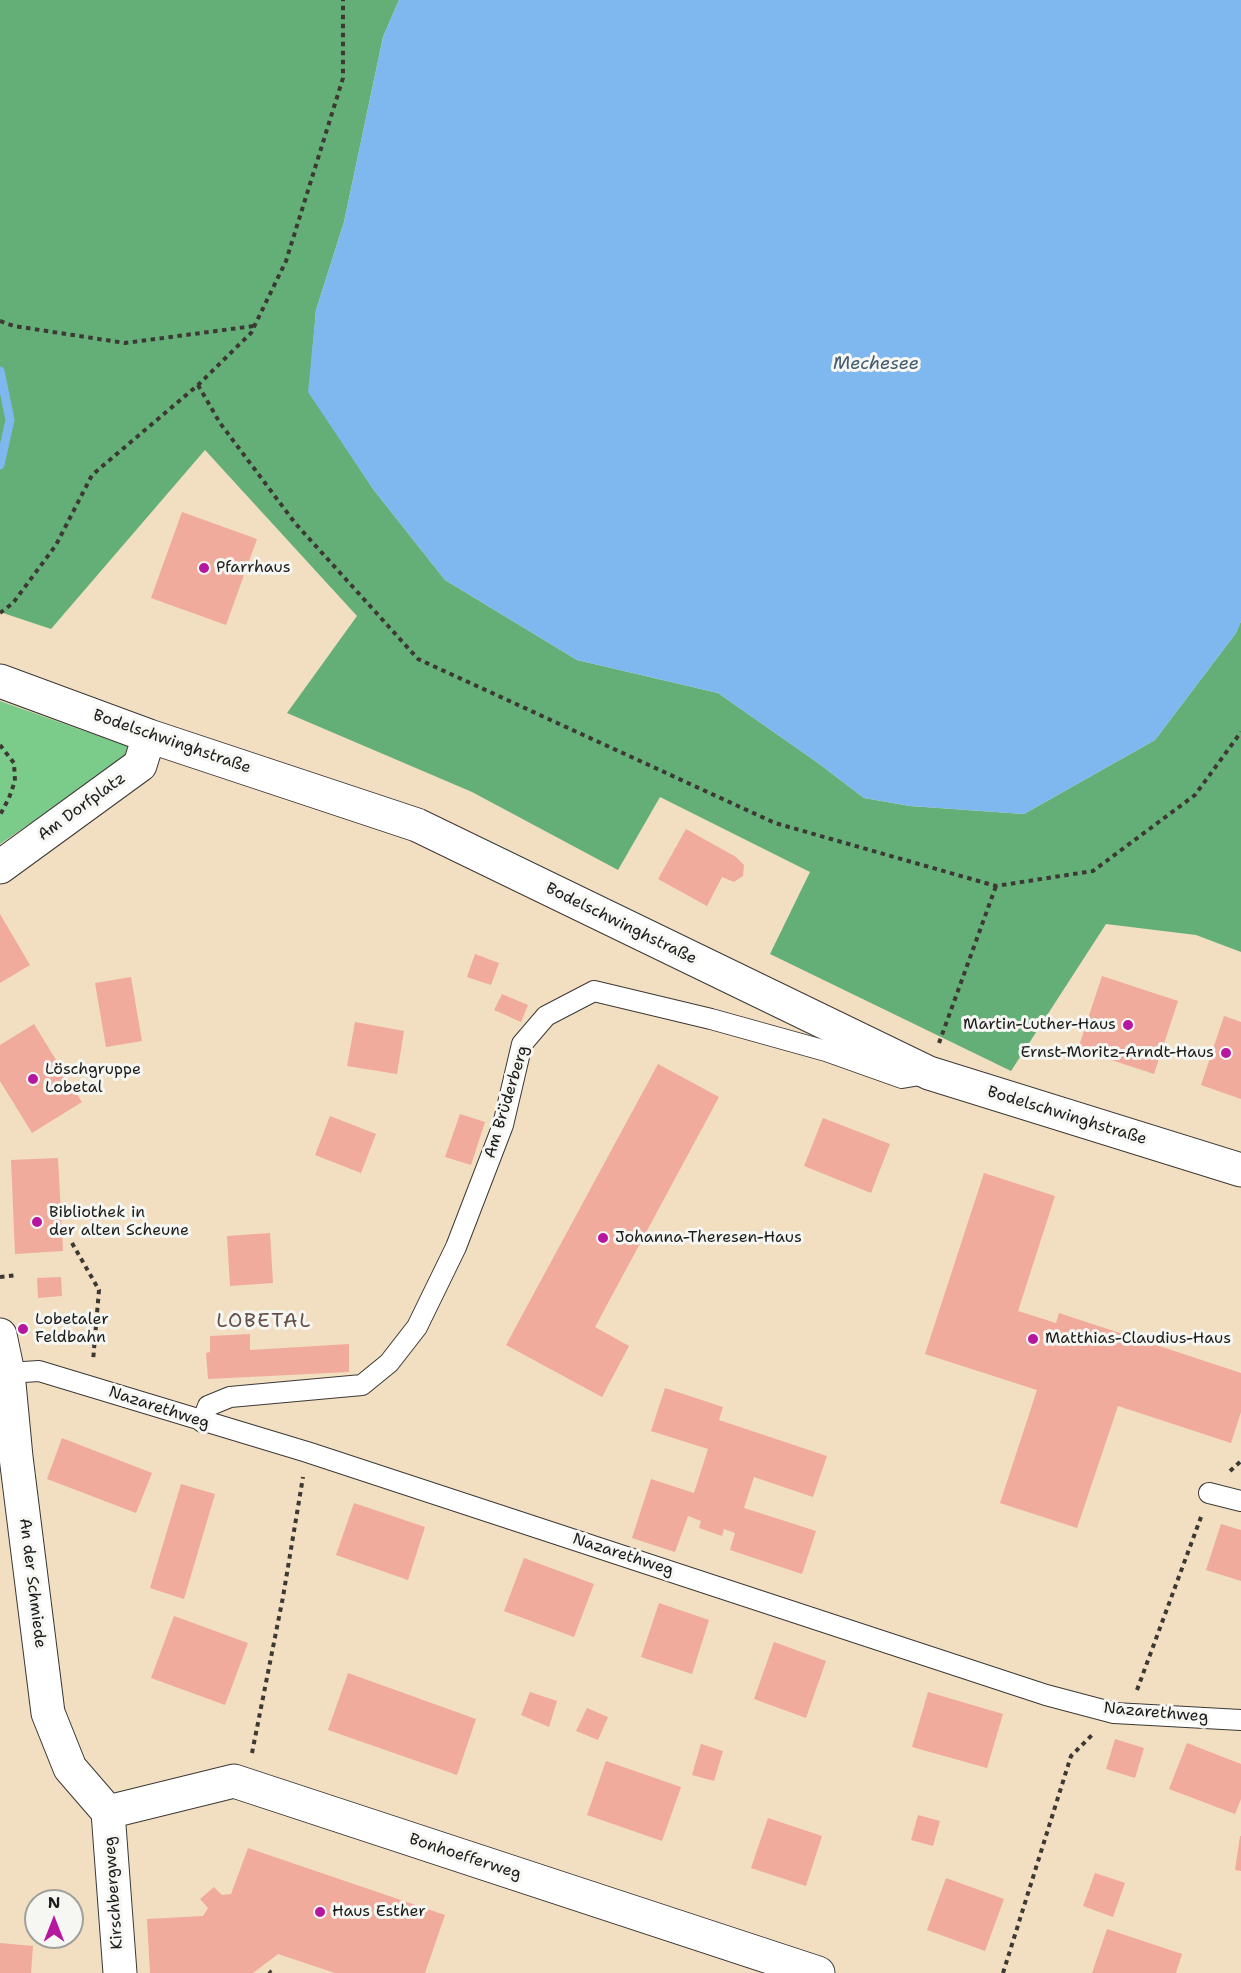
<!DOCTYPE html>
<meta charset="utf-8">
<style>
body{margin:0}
#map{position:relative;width:1241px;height:1973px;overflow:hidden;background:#f2dec1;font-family:"Shantell Sans",sans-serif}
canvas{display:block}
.north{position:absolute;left:24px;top:1889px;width:60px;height:60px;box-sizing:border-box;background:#f6f6f2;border:2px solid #9f9f9c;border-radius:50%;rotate:0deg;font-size:16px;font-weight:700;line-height:24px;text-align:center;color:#1c1c1c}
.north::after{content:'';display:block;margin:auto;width:21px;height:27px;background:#b5179e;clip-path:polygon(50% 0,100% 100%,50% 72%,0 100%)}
</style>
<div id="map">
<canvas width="1241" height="1973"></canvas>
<div class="north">N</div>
</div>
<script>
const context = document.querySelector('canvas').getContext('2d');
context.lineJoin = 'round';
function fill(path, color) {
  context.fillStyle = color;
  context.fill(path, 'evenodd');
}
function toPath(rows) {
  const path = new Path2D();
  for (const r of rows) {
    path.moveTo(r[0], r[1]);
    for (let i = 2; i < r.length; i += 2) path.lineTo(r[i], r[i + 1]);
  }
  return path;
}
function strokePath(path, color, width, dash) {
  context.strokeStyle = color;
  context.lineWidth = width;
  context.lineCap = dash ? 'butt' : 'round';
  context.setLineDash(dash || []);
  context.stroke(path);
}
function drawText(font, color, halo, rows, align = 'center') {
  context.font = font + ' "Shantell Sans",sans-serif';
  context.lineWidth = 6;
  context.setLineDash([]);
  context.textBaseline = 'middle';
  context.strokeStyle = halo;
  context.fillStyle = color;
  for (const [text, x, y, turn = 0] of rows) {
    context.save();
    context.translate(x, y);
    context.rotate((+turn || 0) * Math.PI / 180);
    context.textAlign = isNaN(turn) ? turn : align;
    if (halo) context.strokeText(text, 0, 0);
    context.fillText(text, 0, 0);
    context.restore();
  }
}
const green = toPath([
 [0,701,138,750,0,844]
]);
const forest = toPath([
 [0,0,399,0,383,37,344,222,316,310,309,392,373,489,445,580,577,660,718,693,818,763,864,798,910,806,1024,814,1155,740,1236,633,1241,621,1241,952,1196,935,1106,924,1011,1071,770,954,810,872,660,797,618,870,472,792,287,713,357,616,205,450,51,629,0,612]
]);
const water = toPath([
 [399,0,1241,0,1241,621,1236,633,1155,740,1024,814,910,806,864,798,818,763,718,693,577,660,445,580,373,489,308,392,316,310,344,222,383,37]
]);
const stream = toPath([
 [0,371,10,420,0,465]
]);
const building = toPath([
 [182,512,257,539,226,625,151,598],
 [686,829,736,857,744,865,743,876,734,882,722,877,707,906,658,879],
 [0,914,30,965,0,983],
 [475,954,499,963,491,985,467,977],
 [1102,976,1178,1001,1154,1074,1078,1049],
 [131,977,142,1041,106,1047,95,983],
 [502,994,528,1005,521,1022,494,1010],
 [1224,1016,1241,1022,1241,1099,1201,1085],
 [355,1022,404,1031,397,1074,347,1066],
 [34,1024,82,1102,32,1133,0,1081,0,1045],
 [658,1064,719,1097,595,1327,629,1346,602,1397,506,1345],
 [460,1114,485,1122,471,1165,445,1157],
 [330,1116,376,1134,361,1173,315,1155],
 [823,1118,890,1144,871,1193,804,1166],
 [58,1158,63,1251,15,1254,11,1160],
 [984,1173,1055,1196,1018,1311,1056,1323,1059,1313,1241,1373,1241,1412,1231,1443,1118,1406,1077,1528,1000,1503,1037,1390,925,1354],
 [270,1233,273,1283,230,1286,227,1236],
 [61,1277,62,1296,38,1298,37,1278],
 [250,1334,250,1350,349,1344,349,1372,208,1379,206,1353,210,1352,210,1336],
 [665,1388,723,1407,719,1420,827,1456,813,1497,754,1477,744,1508,816,1531,802,1574,730,1550,735,1533,724,1529,722,1536,699,1528,701,1521,688,1516,675,1552,632,1538,651,1479,694,1493,708,1449,651,1431],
 [62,1438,152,1473,136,1513,47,1479],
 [181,1484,215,1494,184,1599,150,1588],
 [354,1503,425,1527,408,1580,336,1555],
 [1221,1524,1241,1530,1241,1581,1206,1570],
 [524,1558,594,1584,574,1637,504,1611],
 [659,1603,709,1620,692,1674,641,1657],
 [174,1616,248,1643,225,1705,151,1678],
 [774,1642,826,1661,806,1718,754,1699],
 [348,1673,476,1719,457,1775,328,1730],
 [530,1692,557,1701,549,1727,521,1715],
 [928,1692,1003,1714,987,1768,912,1747],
 [587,1708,608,1717,598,1740,576,1731],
 [1115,1739,1144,1748,1135,1778,1106,1769],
 [1187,1743,1241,1764,1241,1799,1235,1814,1169,1789],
 [701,1744,723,1751,714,1781,692,1775],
 [606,1761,681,1787,662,1841,587,1815],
 [918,1815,940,1821,933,1846,911,1840],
 [768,1818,822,1836,806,1886,751,1868],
 [1240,1836,1241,1836,1241,1871,1235,1870],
 [248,1848,445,1915,425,1973,335,1973,278,1954,253,1973,150,1973,147,1919,203,1916,208,1908,200,1899,214,1887,222,1895,231,1894],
 [1095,1873,1125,1883,1113,1917,1083,1906],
 [946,1878,1004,1899,985,1951,927,1930],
 [1107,1929,1182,1954,1176,1973,1092,1973],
 [0,1943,33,1946,31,1973,0,1973]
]);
const path = toPath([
 [0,321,14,326,125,343,254,326],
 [198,385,220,423,295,523,418,659,775,823,996,886,1093,871,1195,795,1241,732],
 [0,613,13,603,56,545,92,475,198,385,251,333,286,261,343,78,343,0],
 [0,745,14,763,15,781,9,798,0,815],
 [939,1043,996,886],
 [72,1243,99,1290,93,1361],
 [0,1277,17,1275],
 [1230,1471,1241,1461],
 [1137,1690,1201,1517],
 [252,1753,283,1597,303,1477],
 [269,1971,271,1973],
 [1003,1973,1071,1756,1092,1735]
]);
const service = toPath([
 [8,1373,39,1371,307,1452,1046,1695,1114,1713,1241,1720],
 [202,1422,208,1406,230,1397,362,1385,389,1363,417,1327,456,1247,503,1125,522,1044,546,1016,594,991,711,1019,826,1051,902,1078,926,1074],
 [1209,1493,1241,1501]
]);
const minor = toPath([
 [0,681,149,736,417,825,929,1073,1241,1170],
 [0,867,140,765,149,736],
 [0,1335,8,1373,16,1457,48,1713,70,1768,108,1812],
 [108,1812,234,1781,818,1973],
 [108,1812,120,1973]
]);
const markers = [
 [204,568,6,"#b5179e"],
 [1128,1025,6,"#b5179e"],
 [1226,1053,6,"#b5179e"],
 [33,1079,6,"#b5179e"],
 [37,1222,6,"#b5179e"],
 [603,1238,6,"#b5179e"],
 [23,1329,6,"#b5179e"],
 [1033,1339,6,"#b5179e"],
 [320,1912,6,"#b5179e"]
];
const poiNames = [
 ["Pfarrhaus",216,568],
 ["Martin-Luther-Haus",1116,1025,"right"],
 ["Ernst-Moritz-Arndt-Haus",1214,1053,"right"],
 ["Löschgruppe",45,1070],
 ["Lobetal",45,1088],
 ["Bibliothek in",49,1213],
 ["der alten Scheune",49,1231],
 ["Johanna-Theresen-Haus",615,1238],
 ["Lobetaler",35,1320],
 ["Feldbahn",35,1338],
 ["Matthias-Claudius-Haus",1045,1339],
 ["Haus Esther",332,1912]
];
const streetNames = [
 ["Bodelschwinghstraße",172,742,19],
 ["Am Dorfplatz",82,807,-36],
 ["Bodelschwinghstraße",621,924,26],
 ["Am Brüderberg",507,1102,-73],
 ["Bodelschwinghstraße",1067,1116,17],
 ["Nazarethweg",159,1408,18],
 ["Nazarethweg",623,1555,18],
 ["An der Schmiede",32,1583,83],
 ["Nazarethweg",1156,1713,5],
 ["Bonhoefferweg",465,1857,18],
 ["Kirschbergweg",114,1893,-94]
];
const waterNames = [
 ["Mechesee",876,364]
];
const quarterNames = [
 ["LOBETAL",264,1322]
];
fill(green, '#7bcb8b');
fill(forest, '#64af77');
fill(water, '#7eb8ef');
strokePath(stream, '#7eb8ef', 9);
fill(building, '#f0ab9d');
strokePath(service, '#3c3935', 22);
strokePath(minor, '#3c3935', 35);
strokePath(path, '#3c3935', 4, [4.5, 4.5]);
strokePath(service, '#fff', 20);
strokePath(minor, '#fff', 33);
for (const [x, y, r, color] of markers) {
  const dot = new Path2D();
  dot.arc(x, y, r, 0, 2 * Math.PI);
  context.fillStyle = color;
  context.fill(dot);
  strokePath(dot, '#f6f6f2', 2);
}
drawText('16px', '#1c1c1c', '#f6f6f2', poiNames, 'left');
drawText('16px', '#1c1c1c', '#f6f6f2', streetNames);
drawText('italic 18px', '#435a70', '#f6f6f2', waterNames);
context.letterSpacing = '1.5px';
drawText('20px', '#664e49', '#f6f6f2', quarterNames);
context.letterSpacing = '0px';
</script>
